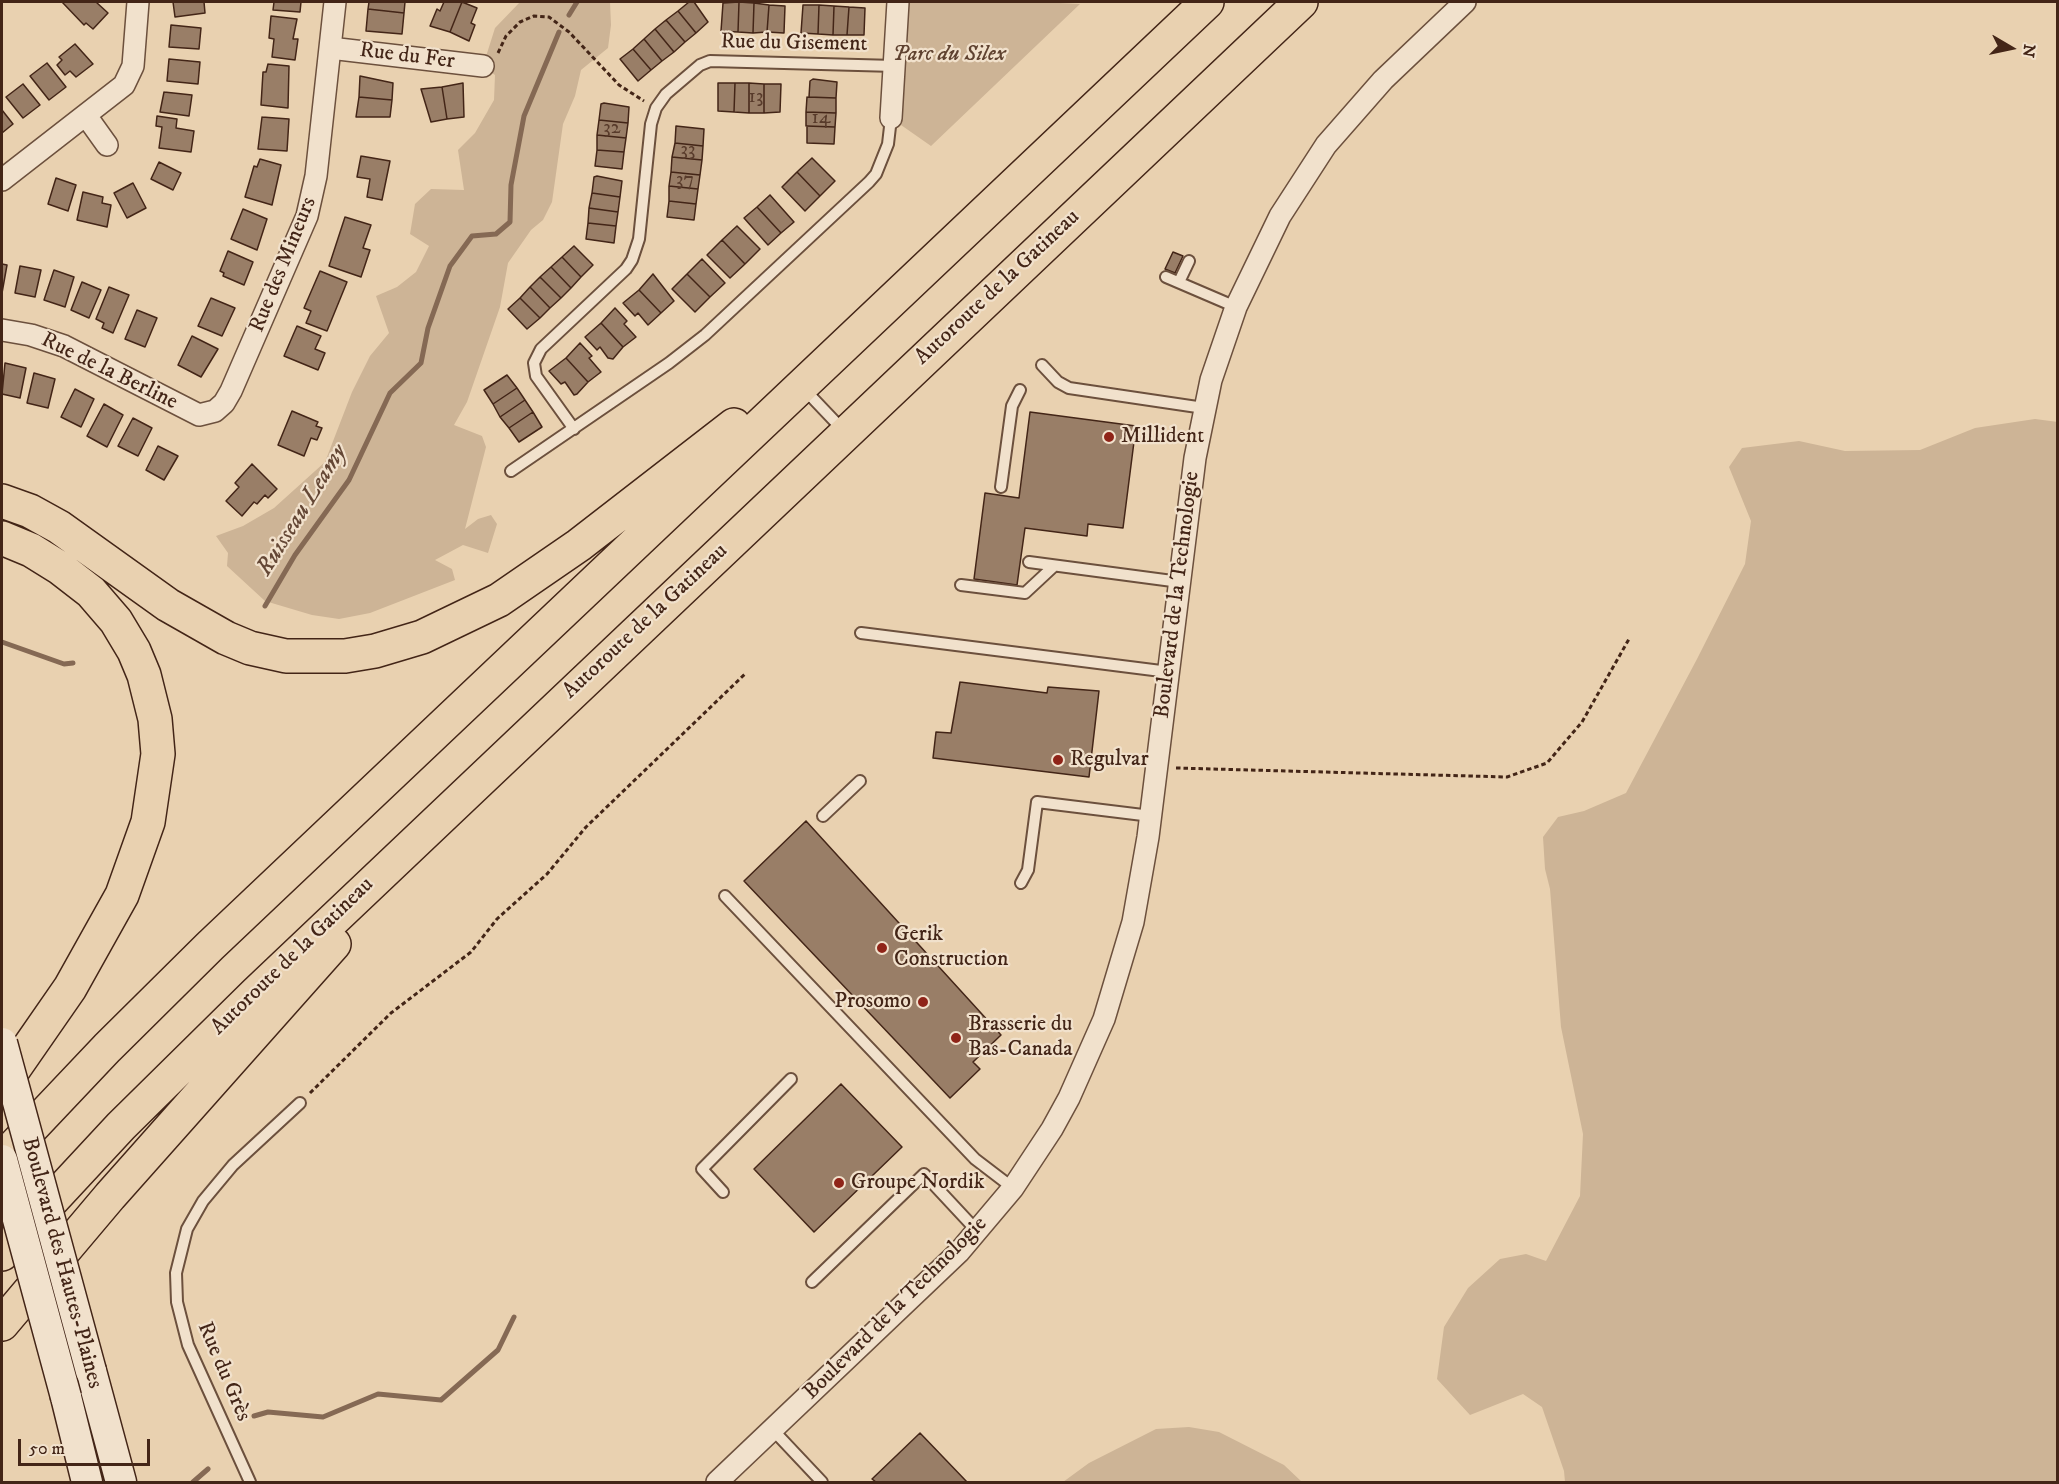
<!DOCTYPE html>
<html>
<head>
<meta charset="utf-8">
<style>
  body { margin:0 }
  #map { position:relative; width:2059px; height:1484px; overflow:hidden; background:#e9d1b0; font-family:"IM FELL DW Pica",serif }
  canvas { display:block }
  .frame { position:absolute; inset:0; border:3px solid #432517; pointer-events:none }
  .north { position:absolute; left:1981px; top:18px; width:60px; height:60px; -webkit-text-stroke:4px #f1e1cc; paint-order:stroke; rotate:99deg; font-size:16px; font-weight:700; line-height:24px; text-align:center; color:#432517 }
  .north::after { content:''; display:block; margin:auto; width:21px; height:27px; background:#432517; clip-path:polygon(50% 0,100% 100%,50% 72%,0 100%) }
  .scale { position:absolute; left:18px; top:1439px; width:132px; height:27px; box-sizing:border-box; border:3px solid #432517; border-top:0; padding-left:8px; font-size:18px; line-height:21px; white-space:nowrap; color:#432517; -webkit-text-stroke:4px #f1e1cc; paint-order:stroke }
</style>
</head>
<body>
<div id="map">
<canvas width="2059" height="1484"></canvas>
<div class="frame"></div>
<div class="north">N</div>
<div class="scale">50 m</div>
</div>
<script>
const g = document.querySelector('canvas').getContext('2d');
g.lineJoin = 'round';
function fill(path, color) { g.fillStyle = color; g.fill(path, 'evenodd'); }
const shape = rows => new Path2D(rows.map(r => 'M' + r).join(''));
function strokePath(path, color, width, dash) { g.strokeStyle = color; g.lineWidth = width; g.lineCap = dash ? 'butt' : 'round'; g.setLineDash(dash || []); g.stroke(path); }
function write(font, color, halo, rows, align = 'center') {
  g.font = font + ' "IM FELL DW Pica",serif'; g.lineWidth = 4.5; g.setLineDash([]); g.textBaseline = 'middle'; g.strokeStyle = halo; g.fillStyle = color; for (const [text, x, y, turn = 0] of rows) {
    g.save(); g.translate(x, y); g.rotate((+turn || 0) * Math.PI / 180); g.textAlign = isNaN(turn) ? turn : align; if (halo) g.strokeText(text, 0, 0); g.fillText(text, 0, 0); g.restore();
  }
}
fill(shape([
  [520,2,610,2,611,25,608,48,581,70,575,96,563,124,552,202,543,220,531,230,508,263,500,307,467,402,454,425,482,436,486,447,465,529,478,519,491,515,497,524,488,553,463,545,435,560,452,569,455,580,370,613,339,619,312,615,265,601,227,566,228,553,216,536,243,526,274,508,325,462,352,392,370,356,389,333,376,296,397,287,416,272,429,246,410,234,415,204,431,189,464,190,458,150,475,133,494,100,495,75,483,66,495,28],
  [898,2,1039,2,1080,4,931,146,891,118],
  [2035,419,2058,422,2057,1482,1565,1482,1564,1471,1542,1407,1523,1394,1470,1415,1437,1379,1444,1327,1468,1288,1500,1259,1526,1254,1546,1261,1580,1196,1583,1134,1561,1027,1550,889,1545,869,1543,837,1558,817,1584,811,1626,793,1697,659,1745,564,1751,521,1729,467,1742,448,1799,441,1845,451,1920,450,1975,428],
  [1189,1427,1219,1432,1284,1465,1302,1482,1063,1482,1089,1463,1156,1429]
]), '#cdb496');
strokePath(shape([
  [569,15,577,2],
  [265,606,295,555,349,480,390,393,421,363,428,328,450,266,472,236,496,234,510,222,511,185,524,116,559,32],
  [2,642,64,664,73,663],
  [254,1416,268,1412,323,1417,378,1394,441,1400,498,1350,514,1317],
  [193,1482,208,1469]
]), '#856954', 5);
const building = shape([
  [62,2,96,2,108,13,93,29,86,23,84,25,62,2],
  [173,2,204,2,205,13,175,17,173,2],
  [274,2,301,2,300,12,273,10,274,2],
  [369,2,405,2,404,13,368,9,369,2],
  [444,2,462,2,450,32,430,26,437,9,440,11,444,2],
  [462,2,477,8,471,23,475,25,469,41,450,32,462,2],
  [689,2,694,2,708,22,696,33,678,11,689,2],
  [739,2,754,3,753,33,738,32,739,2],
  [739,2,738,32,721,31,723,3,739,2],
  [754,3,769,5,767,32,753,33,754,3],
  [769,5,785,6,784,33,767,32,769,5],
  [803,5,819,5,818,34,801,33,803,5],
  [819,5,834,6,833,35,818,34,819,5],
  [834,6,849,7,847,35,833,35,834,6],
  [849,7,865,8,864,35,847,35,849,7],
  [368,9,404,13,402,34,366,31,368,9],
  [678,11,696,33,685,42,666,20,678,11],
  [271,16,297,19,293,39,298,39,295,60,272,57,274,39,269,38,271,16],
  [666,20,685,42,674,52,655,29,666,20],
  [171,25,201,28,199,49,169,47,171,25],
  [655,29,674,52,662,61,644,39,655,29],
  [644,39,662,61,651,70,633,49,644,39],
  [75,44,93,64,76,77,70,71,65,75,57,65,62,60,59,57,75,44],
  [633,49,651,70,638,81,620,59,633,49],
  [169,59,200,62,198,84,167,81,169,59],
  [47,63,66,87,49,100,30,76,47,63],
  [268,64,289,66,288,108,261,105,263,72,266,72,268,64],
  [360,76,393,83,392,100,359,97,360,76],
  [813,79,837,82,836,98,809,97,810,81,813,79],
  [463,83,464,117,447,119,442,87,463,83],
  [718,83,735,83,734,112,718,111,718,83],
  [735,83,749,83,749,113,734,112,735,83],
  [749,83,764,84,764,113,749,113,749,83],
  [23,84,40,105,23,118,6,97,23,84],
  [764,84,781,84,780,112,764,113,764,84],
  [442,87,447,119,431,122,421,89,442,87],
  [164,92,192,95,189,116,160,112,164,92],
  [359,97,392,100,390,117,356,117,359,97],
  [807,97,836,98,836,113,806,112,807,97],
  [604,103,629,107,628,123,599,120,601,104,604,103],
  [2,110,13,124,2,133,2,110],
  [806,112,836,113,835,127,806,126,806,112],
  [157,116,177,119,176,128,194,131,191,152,159,148,162,127,156,126,157,116],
  [262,117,289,119,287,151,258,149,262,117],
  [599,120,628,123,626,138,597,135,599,120],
  [676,126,704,129,703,146,675,143,676,126],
  [807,126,835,127,834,144,807,143,807,126],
  [597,135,626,138,624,152,597,150,597,135],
  [675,143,703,146,702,160,672,157,675,143],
  [597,150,624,152,622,169,595,166,597,150],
  [361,156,390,161,382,200,367,197,370,179,357,177,361,156],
  [672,157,702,160,700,175,671,172,672,157],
  [812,158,835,181,820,196,797,172,812,158],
  [260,159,281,165,272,205,245,197,254,166,257,167,260,159],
  [159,162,181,173,173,190,151,179,159,162],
  [671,172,700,175,698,189,669,186,671,172],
  [797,172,820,196,805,211,782,187,797,172],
  [597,176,622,181,620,197,592,193,594,177,597,176],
  [56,178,76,185,68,211,48,204,56,178],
  [133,183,146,208,127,218,114,193,133,183],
  [669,186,698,189,696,204,669,201,669,186],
  [83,192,103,197,102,203,111,205,107,227,77,220,83,192],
  [592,193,620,197,618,212,589,208,592,193],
  [770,195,794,222,781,233,757,207,770,195],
  [669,201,696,204,694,220,667,217,669,201],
  [757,207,781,233,768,245,744,218,757,207],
  [589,208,618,212,616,226,588,223,589,208],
  [243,209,267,219,257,250,231,239,243,209],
  [345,217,371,225,363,248,370,250,361,277,329,266,345,217],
  [588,223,616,226,614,243,586,239,588,223],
  [737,226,760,249,745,264,722,240,737,226],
  [722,240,745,264,730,278,707,255,722,240],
  [574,246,593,265,581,277,562,257,574,246],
  [228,251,253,262,244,285,223,276,224,273,220,271,228,251],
  [1173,252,1183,256,1175,273,1165,269,1173,252],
  [562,257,581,277,571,288,551,267,562,257],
  [702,259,725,283,710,297,687,274,702,259],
  [2,264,7,265,2,293,2,264],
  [20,266,41,270,35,297,15,293,20,266],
  [551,267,571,288,561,298,540,277,551,267],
  [54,270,74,277,65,307,44,300,54,270],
  [320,271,347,282,327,331,306,323,311,311,304,308,320,271],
  [653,274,674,301,661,313,639,290,653,274],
  [687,274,710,297,695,312,672,289,687,274],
  [540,277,561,298,550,308,530,287,540,277],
  [82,282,101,290,89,318,71,310,82,282],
  [109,287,129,295,113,333,102,328,104,323,96,319,109,287],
  [530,287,550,308,540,318,520,298,530,287],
  [639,290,661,313,648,325,638,313,635,316,623,303,639,290],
  [211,298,235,308,222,336,198,326,211,298],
  [520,298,540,318,527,329,508,309,520,298],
  [615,308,627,321,624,324,636,337,623,347,601,323,615,308],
  [137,310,157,318,145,347,125,339,137,310],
  [601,323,623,347,613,359,608,358,600,347,597,350,585,337,601,323],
  [297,326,321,336,315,349,325,353,318,370,284,356,297,326],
  [192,336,218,349,201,377,178,365,192,336],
  [580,343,592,356,589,358,601,372,588,382,566,358,580,343],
  [566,358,588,382,577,394,574,395,565,382,561,384,549,371,566,358],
  [5,363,26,368,20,398,2,394,5,363],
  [34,373,55,379,48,408,27,403,34,373],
  [507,375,517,388,493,404,484,390,507,375],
  [517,388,525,400,500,417,493,404,517,388],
  [75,389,94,399,81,427,61,417,75,389],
  [525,400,533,412,509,428,500,417,525,400],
  [104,404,123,415,107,447,87,436,104,404],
  [292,411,318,422,316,426,322,428,317,440,311,438,304,456,278,445,292,411],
  [533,412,542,427,519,442,509,428,533,412],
  [1030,412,1136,426,1123,528,1088,524,1087,536,1025,528,1017,585,974,579,985,493,1019,498,1030,412],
  [133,418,152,428,138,456,118,446,133,418],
  [158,446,178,456,164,480,146,470,158,446],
  [252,464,277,489,268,498,265,495,257,504,254,502,242,516,226,501,239,487,235,483,252,464],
  [960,682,1047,693,1048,687,1099,691,1089,777,933,758,936,732,951,733,960,682],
  [806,821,1001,1035,973,1062,980,1069,950,1098,744,881,806,821],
  [841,1084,902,1147,814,1232,754,1169,841,1084],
  [920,1433,967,1482,876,1482,872,1479,920,1433]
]);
fill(building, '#997e67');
strokePath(building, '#432517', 1.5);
const lane = shape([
  [1166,277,1236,307],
  [1179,282,1189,261],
  [1042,365,1058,382,1069,388,1204,408],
  [804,389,843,430],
  [574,429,536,376,534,363,541,349,626,269,632,260,639,239,651,124,656,108,666,94,700,65,710,61,895,66],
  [511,471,669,363,705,335,869,182,876,174,888,144,891,118],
  [1001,487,1012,406,1020,390],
  [1029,562,1180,582],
  [961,585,1025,593,1054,566],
  [861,633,1169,672],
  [823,816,860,781],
  [1021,883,1028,870,1037,802,1151,816],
  [725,896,975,1159,1013,1188],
  [723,1192,702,1169,791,1079],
  [812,1282,924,1174,978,1232],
  [773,1430,822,1482],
  [250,1482,188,1345,177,1302,176,1273,187,1229,203,1201,233,1165,300,1103]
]);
const street = shape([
  [330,48,483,66],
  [87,117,107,145],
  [891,118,898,2],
  [2,180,124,85,133,66,138,2],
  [2,330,31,335,64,346,199,415,215,411,224,403,231,391,307,216,316,176,335,2],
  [717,1482,959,1252,1013,1188,1052,1129,1069,1098,1104,1019,1133,922,1148,837,1195,458,1211,380,1236,307,1280,216,1326,145,1383,80,1465,2]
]);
const secondary = shape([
  [91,1371,121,1482],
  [66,1397,87,1482]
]);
const highway = shape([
  [2,501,30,511,59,527,168,605,226,638,250,648,286,656,345,656,375,651,422,637,499,600,579,545,734,425],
  [2,538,31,550,60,568,91,592,116,621,134,651,144,675,155,719,158,754,148,822,122,895,70,988,2,1086],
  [2,1159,107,1048,210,946,1207,2],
  [2,1254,121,1126,256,993,1301,2],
  [2,1324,110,1196,334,944]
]);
strokePath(lane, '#6c503d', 14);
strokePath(street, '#6c503d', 24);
strokePath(secondary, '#432517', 33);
strokePath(highway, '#432517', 36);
strokePath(shape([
  [498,53,506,36,520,22,534,16,549,17,569,32,619,85,644,101],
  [1176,768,1507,777,1547,763,1582,722,1629,639],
  [310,1093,391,1013,471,952,497,919,547,874,586,827,746,673]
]), '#432517', 3, [4.5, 3]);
strokePath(lane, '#f1e1cc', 10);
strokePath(street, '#f1e1cc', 21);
strokePath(secondary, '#f1e1cc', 30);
strokePath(highway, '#e9d1b0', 33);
const secondaryBridge = shape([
  [2,1043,91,1371],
  [2,1160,66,1397]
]);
strokePath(secondaryBridge, '#432517', 33, []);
strokePath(secondaryBridge, '#f1e1cc', 30);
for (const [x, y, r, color] of [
  [1109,437,6,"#8f2418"],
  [1058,760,6,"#8f2418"],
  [882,948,6,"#8f2418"],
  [923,1002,6,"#8f2418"],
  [956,1038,6,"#8f2418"],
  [839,1183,6,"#8f2418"]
]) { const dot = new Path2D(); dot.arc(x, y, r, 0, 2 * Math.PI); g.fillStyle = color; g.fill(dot); strokePath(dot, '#f1e1cc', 2); }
write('20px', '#583b2b', null, [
  ["13",756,98],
  ["14",821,119],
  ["32",612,129],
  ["33",688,151],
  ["37",685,181]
]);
write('22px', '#432517', '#f1e1cc', [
  ["Rue du Gisement",794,44,1],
  ["Rue du Fer",407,57,7],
  ["Rue des Mineurs",284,265,-68],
  ["Autoroute de la Gatineau",998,288,-43],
  ["Rue de la Berline",109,372,26],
  ["Boulevard de la Technologie",1178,595,-83],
  ["Autoroute de la Gatineau",646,622,-43],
  ["Autoroute de la Gatineau",293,957,-44],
  ["Boulevard des Hautes-Plaines",61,1263,75],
  ["Boulevard de la Technologie",896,1309,-45],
  ["Rue du Grès",223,1372,67]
]);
write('italic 22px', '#5f4230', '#f1e1cc', [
  ["Parc du Silex",949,55]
]);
write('22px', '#432517', '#f1e1cc', [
  ["Millident",1121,437],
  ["Regulvar",1070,760],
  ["Gerik",894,935],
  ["Construction",894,960],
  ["Prosomo",911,1002,"right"],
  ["Brasserie du",968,1025],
  ["Bas-Canada",968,1050],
  ["Groupe Nordik",851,1183]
], 'left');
write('italic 24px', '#644735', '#f1e1cc', [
  ["Ruisseau Leamy",303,511,-58]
]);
</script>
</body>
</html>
